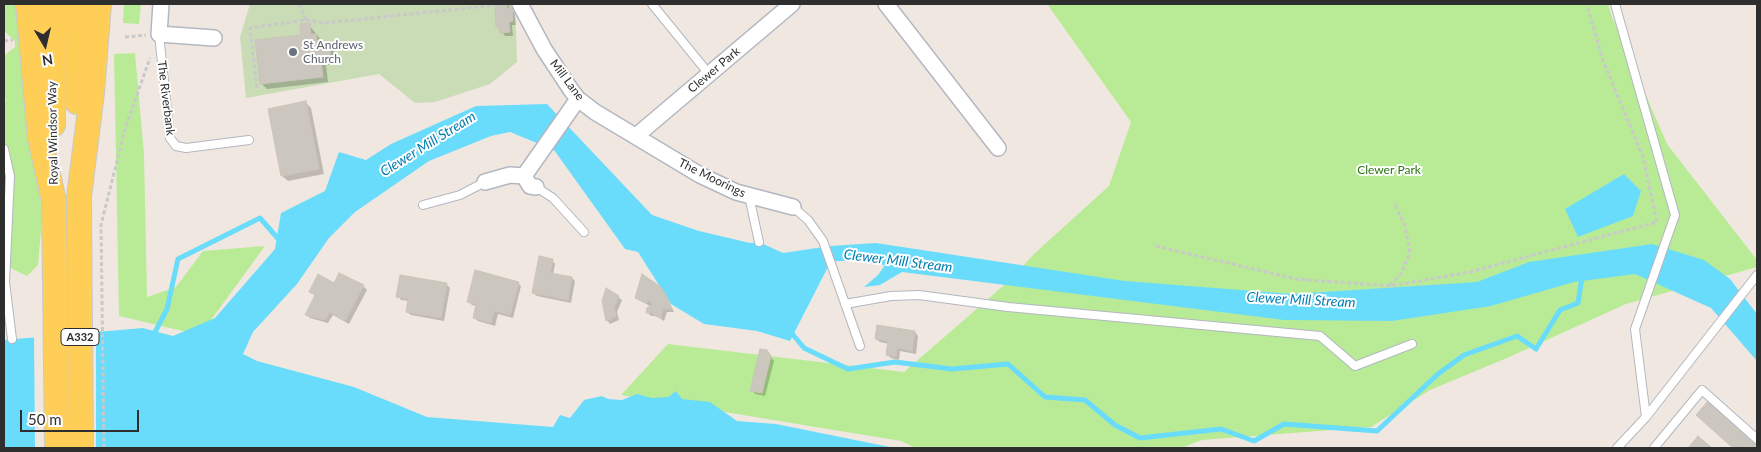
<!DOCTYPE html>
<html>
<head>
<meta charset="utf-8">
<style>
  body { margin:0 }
  #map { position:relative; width:1761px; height:452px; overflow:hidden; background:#f0e8e0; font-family:Lato,sans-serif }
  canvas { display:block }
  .frame { position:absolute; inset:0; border:5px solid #2e2e2e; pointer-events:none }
  .north { position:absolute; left:20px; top:20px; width:50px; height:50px; -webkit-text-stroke:4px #fff; paint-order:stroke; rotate:171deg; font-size:14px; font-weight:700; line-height:20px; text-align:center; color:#2e2e2e }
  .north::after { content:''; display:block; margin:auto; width:18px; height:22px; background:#2e2e2e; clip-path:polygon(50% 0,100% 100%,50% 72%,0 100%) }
  .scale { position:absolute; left:20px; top:410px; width:119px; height:22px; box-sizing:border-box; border:2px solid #2e2e2e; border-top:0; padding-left:6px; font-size:15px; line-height:18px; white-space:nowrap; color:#2e2e2e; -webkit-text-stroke:4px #fff; paint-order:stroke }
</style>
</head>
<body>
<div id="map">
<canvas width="1761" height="452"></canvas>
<div class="frame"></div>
<div class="north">N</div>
<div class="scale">50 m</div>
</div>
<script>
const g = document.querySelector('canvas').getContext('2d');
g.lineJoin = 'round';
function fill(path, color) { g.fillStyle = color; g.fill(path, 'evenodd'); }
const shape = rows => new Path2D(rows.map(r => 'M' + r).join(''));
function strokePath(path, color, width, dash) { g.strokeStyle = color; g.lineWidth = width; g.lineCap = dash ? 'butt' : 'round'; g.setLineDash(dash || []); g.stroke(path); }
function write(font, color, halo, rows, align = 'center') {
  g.font = font + ' Lato,sans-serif'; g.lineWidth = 4; g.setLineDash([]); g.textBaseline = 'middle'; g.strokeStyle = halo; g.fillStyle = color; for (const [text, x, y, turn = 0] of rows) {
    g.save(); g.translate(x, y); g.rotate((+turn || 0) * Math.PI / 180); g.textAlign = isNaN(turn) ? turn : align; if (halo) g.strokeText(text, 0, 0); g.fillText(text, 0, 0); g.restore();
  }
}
fill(shape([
  [4,4,19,4,37,153,42,219,38,265,27,276,8,267,4,233,5,187,4,103,6,102,4,92,4,63,5,55,15,47,15,41,4,31],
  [124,4,141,4,139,24,123,23],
  [1047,4,1608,4,1612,17,1667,144,1757,260,1757,267,1626,304,1507,358,1430,390,1371,427,1202,440,1181,448,915,448,901,441,621,395,668,344,904,372,1010,280,1035,253,1109,186,1131,122],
  [135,53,144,154,147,297,176,287,203,251,265,246,200,335,119,316,114,54]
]), '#b9eb97');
fill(shape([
  [250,4,512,4,516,29,517,62,490,84,435,102,415,103,379,74,246,98,240,37]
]), '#cadcb5');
fill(shape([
  [547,104,652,215,699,231,750,243,759,242,783,253,830,246,876,243,1125,281,1292,294,1477,282,1529,262,1652,244,1704,260,1730,279,1757,314,1757,361,1711,308,1635,274,1574,282,1491,306,1392,321,1284,320,902,272,880,285,864,287,878,275,885,265,856,261,831,261,790,341,757,331,704,324,671,304,638,252,625,249,554,150,510,132,491,136,429,161,355,212,329,238,297,284,253,332,243,354,257,361,354,387,427,417,553,427,560,415,570,418,584,400,602,396,608,399,622,400,637,394,652,398,668,397,676,391,682,399,710,402,737,421,776,424,895,448,4,448,4,340,143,328,173,336,215,318,275,249,281,213,325,191,339,152,366,160,391,144,476,106],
  [1624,174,1641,191,1633,216,1578,237,1565,209]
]), '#6adcfb');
fill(shape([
  [96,329,96,448,35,448,34,335]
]), '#f0e8e0');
fill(shape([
  [498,4,509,4,510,9,515,13,516,25,512,25,513,36,505,36,498,26],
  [309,25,321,40,322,46,328,45,334,51,335,64,326,65,328,82,267,89,262,84,303,36],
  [306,103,311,108,324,174,288,181,282,176],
  [552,260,555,264,553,274,572,278,575,281,571,303,537,296,533,293],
  [340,275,363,286,367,290,349,324,333,315,328,323,310,318,307,315,316,296,310,291,335,284],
  [518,283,521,286,513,318,498,314,495,326,478,321,474,318,477,306,472,305,468,301],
  [446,284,450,288,444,321,411,315,407,312,409,301,401,300,398,296],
  [664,293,674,312,667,312,664,321,656,316,651,316,648,313,651,307,636,297],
  [618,297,622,300,617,312,619,320,610,324,607,320],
  [878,326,915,332,918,336,916,354,900,351,899,360,891,358,887,355,889,344,880,342,876,339],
  [770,356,774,361,765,396,755,394,752,390]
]), '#0003');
strokePath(shape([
  [790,331,804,348,848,369,895,362,952,369,1008,364,1045,397,1085,400,1115,425,1140,438,1221,429,1254,441,1284,424,1377,431,1438,374,1464,355,1517,336,1536,349,1560,310,1578,303,1582,277],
  [153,336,167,309,178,259,260,218,281,242]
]), '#6adcfb', 5);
const building = shape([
  [497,4,507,4,507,8,512,8,513,21,509,22,510,32,500,33,499,26,496,27,495,9,498,8,497,4],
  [310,23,311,34,316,34,318,45,329,44,331,59,321,60,323,77,260,84,255,40,301,35,300,24,310,23],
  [306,101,319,169,281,176,268,109,306,101],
  [539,256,553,259,550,273,572,277,568,300,532,293,539,256],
  [475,270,519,282,510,315,494,311,491,323,473,318,476,304,467,302,475,270],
  [339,273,364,285,345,321,330,312,325,320,305,315,315,295,309,292,318,274,334,283,339,273],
  [642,274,661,287,667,297,672,309,663,309,661,318,653,315,654,313,646,313,647,308,652,305,650,300,645,303,635,298,642,274],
  [400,275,447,283,441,318,406,312,408,299,396,297,400,275],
  [606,288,619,296,614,308,616,316,606,321,602,301,606,288],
  [877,325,915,331,912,351,897,348,896,357,886,355,888,341,875,339,877,325],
  [760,349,767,350,771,356,762,393,750,391,760,349],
  [1708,401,1757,446,1757,448,1733,448,1696,415,1708,401],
  [1698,436,1712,448,1688,448,1698,436]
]);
fill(building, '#cbc6be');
strokePath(building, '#ccc4b8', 1);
const lane = shape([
  [652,4,709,74],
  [1615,4,1675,215,1635,329,1646,417],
  [159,34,170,138,176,146,186,148,249,140],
  [4,149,10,176,5,282,12,339],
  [536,187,553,198,584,232],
  [749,196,759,242],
  [423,205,460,195,485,182],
  [793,207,808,220,823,241,860,346],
  [845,304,891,296,919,295,1008,307,1320,336,1355,366,1412,344],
  [1617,448,1646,417,1757,275],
  [1654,448,1702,390,1757,439]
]);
const street = shape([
  [161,4,159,34,214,38],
  [520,4,544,49,571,90,578,99,595,112,700,175,736,192,793,207],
  [886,4,998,148],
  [636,136,792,4],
  [524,176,530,186,536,187],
  [485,182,510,175,524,176,578,99]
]);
const primary = shape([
  [28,4,40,138,54,201,57,448],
  [52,4,53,125],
  [76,4,77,102],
  [81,448,79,197,92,93,99,4]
]);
strokePath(lane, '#b3b7c2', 10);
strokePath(street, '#b3b7c2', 18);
strokePath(primary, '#c9c9c9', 26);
strokePath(shape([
  [299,4,306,20],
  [125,37,146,35],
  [4,41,13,40],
  [257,88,250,28,306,20,325,23,497,5],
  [1156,246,1296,279,1390,286,1470,272,1657,222,1643,157,1602,58,1587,4],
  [1390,285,1401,274,1410,252,1405,226,1394,202],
  [104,448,101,225,125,129,150,58]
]), '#c9c9c9', 3, [4, 2.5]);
strokePath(lane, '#fff', 8);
strokePath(street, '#fff', 15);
strokePath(primary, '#ffce56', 24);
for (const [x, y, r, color] of [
  [293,52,5,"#6b7280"]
]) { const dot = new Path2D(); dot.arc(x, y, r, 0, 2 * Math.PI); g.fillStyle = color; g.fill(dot); strokePath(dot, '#fff', 2); }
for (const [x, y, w] of [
  [80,337,38]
]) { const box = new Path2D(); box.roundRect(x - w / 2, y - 8.5, w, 17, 4); g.fillStyle = '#fff'; g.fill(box); strokePath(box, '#2e2e2e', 1); }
write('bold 11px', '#2e2e2e', null, [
  ["A332",80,337]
]);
write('12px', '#5b616d', '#fff', [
  ["St Andrews",303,45],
  ["Church",303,59]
], 'left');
write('12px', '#2e2e2e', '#fff', [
  ["Clewer Park",714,70,-40],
  ["Mill Lane",567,80,53],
  ["The Riverbank",166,98,83],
  ["Royal Windsor Way",53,133,-91],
  ["The Moorings",712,178,26]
]);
write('12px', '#2d7514', '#fff', [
  ["Clewer Park",1389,170]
]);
write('italic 14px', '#007db0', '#fff', [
  ["Clewer Mill Stream",428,144,-32],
  ["Clewer Mill Stream",898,261,7],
  ["Clewer Mill Stream",1301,300,3]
]);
</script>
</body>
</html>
